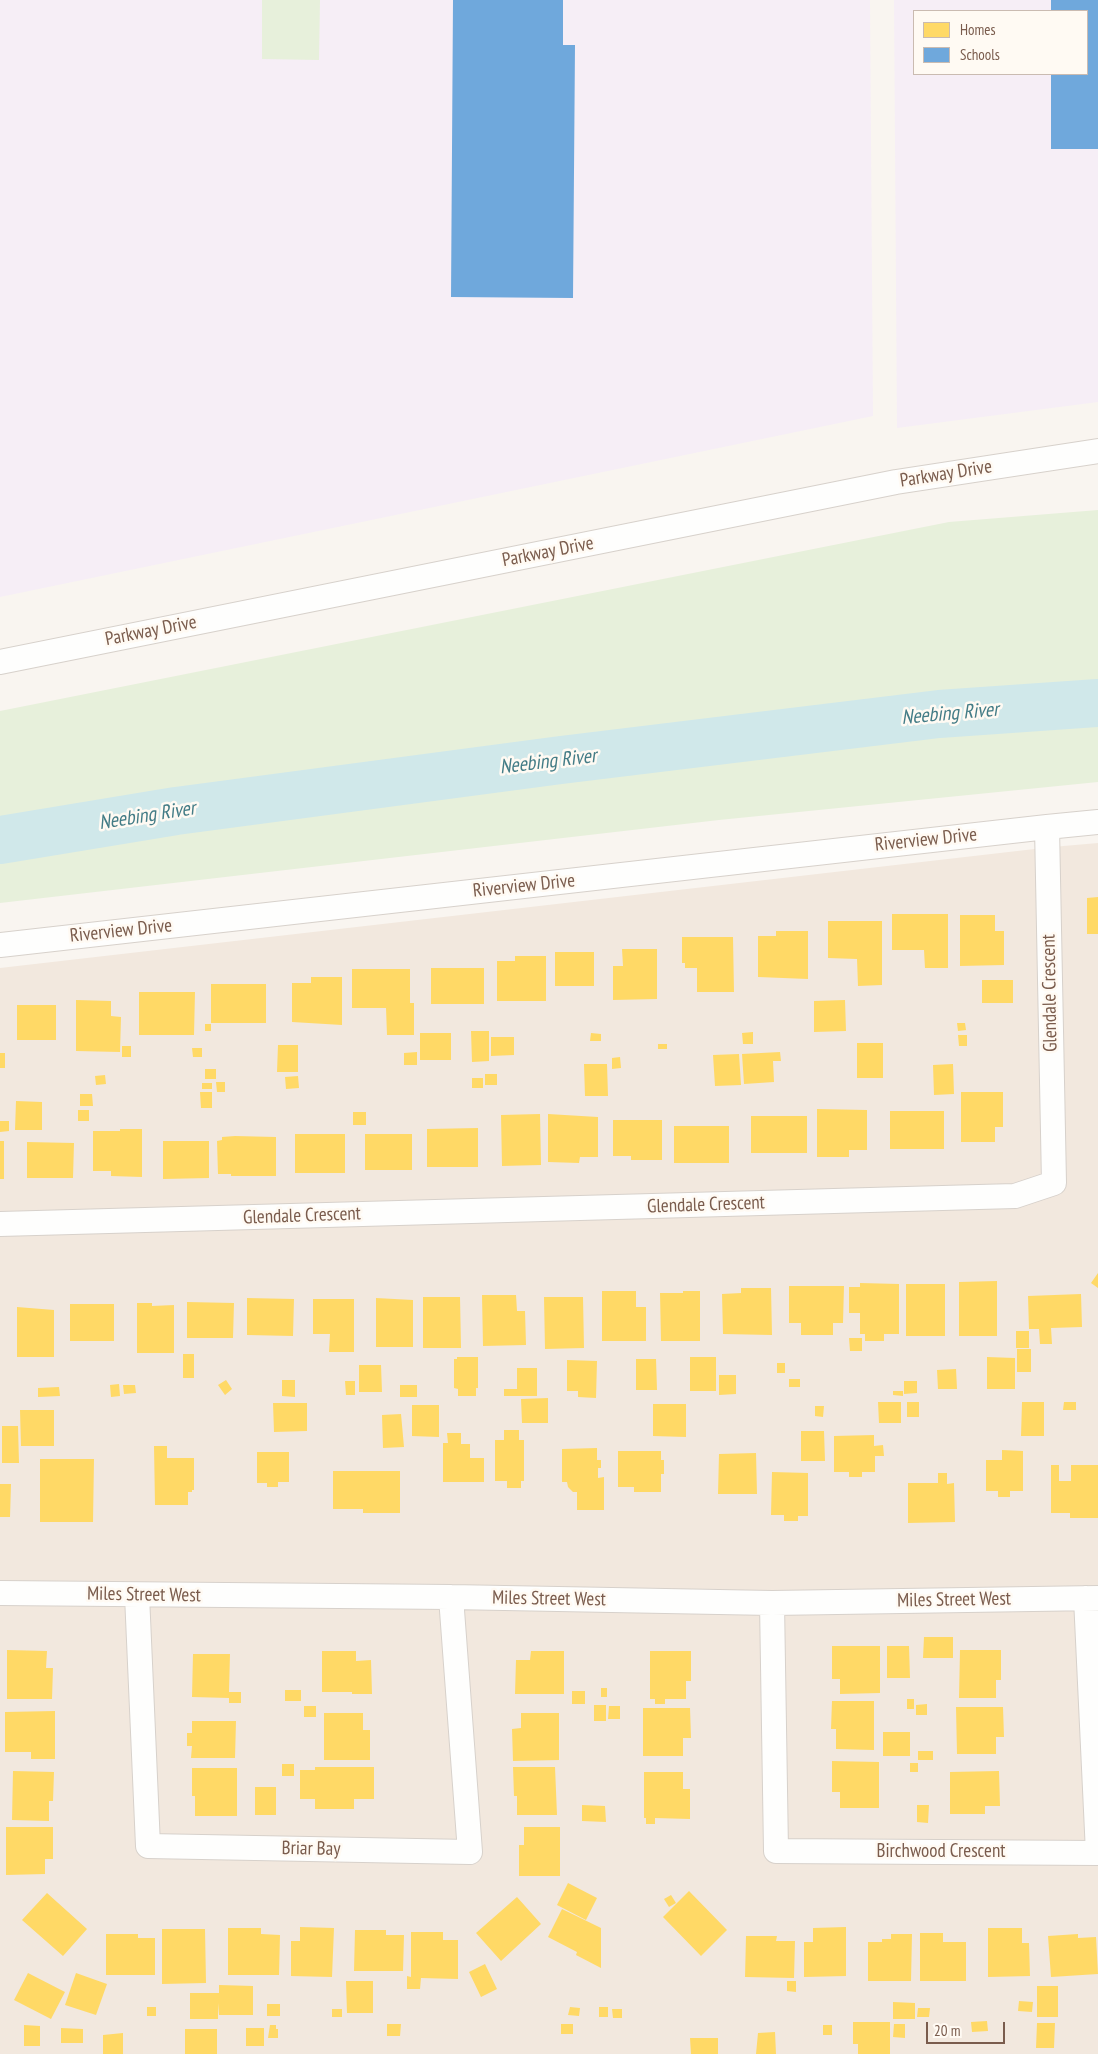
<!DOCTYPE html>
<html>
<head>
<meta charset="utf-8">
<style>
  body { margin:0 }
  #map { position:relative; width:1098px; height:2054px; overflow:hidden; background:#f9f5f0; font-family:"PT Sans Narrow",sans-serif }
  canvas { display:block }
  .legend { position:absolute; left:913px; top:10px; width:175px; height:65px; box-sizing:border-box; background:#fffaf3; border:1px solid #cabbb1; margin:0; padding:6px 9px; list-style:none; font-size:15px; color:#7a5c4d }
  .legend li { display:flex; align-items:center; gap:10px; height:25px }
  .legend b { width:25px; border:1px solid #cabbb1 }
  .scale { position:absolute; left:926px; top:2022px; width:79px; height:22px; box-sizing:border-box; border:2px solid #7a5c4d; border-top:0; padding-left:6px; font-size:15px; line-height:18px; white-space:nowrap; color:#7a5c4d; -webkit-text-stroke:4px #fffaf3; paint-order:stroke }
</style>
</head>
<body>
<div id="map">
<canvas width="1098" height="2054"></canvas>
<ul class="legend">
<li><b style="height:14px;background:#ffd966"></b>Homes</li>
<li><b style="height:14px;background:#6fa8dc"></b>Schools</li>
</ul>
<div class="scale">20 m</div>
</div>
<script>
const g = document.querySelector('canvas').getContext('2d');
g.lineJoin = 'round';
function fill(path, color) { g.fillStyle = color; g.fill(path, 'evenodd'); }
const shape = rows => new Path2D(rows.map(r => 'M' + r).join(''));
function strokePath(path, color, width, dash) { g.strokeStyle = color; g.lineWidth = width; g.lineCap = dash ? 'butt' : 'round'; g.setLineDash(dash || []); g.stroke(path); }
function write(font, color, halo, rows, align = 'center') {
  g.font = font + ' "PT Sans Narrow",sans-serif'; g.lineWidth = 5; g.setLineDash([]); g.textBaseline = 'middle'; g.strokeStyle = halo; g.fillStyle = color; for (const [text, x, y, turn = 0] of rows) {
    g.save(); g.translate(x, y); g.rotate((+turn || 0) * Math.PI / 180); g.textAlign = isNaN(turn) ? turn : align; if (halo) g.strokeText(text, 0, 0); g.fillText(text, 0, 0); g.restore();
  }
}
fill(shape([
  [1098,843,1098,2054,0,2054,0,968,1052,847]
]), '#f2e8de');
fill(shape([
  [0,0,870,0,873,416,0,597],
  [894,0,1098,0,1098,402,897,428],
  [914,11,1087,11,1087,74,914,74]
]), '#f6eef6');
fill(shape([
  [262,0,320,0,319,60,262,59],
  [1098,510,1098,782,719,820,0,903,0,711,949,522]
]), '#e7f0db');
fill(shape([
  [1098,897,1098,934,1087,934,1087,898],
  [892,914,948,914,948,968,925,968,924,950,892,950],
  [960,915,995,915,995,931,1004,931,1004,965,960,966],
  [828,921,882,921,882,985,858,986,857,959,828,958],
  [776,931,808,931,808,979,758,977,758,936,776,936],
  [682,937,733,937,734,992,697,992,697,968,685,968,685,963,682,963],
  [622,949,657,949,657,999,613,1000,613,966,623,966],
  [555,952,594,952,594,986,555,986],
  [515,956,546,956,546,1001,497,1001,497,961,515,961],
  [431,968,484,968,484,1004,431,1004],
  [352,969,410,969,410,1003,414,1003,414,1035,387,1035,386,1008,352,1008],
  [311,977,342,977,342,1025,292,1022,292,983,311,983],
  [982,980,1013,980,1013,1003,982,1003],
  [211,984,266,984,266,1023,211,1023],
  [139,992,195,992,194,1035,139,1035],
  [76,1000,111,1001,111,1016,121,1017,120,1052,76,1051],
  [845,1000,846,1031,814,1032,814,1001],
  [17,1005,56,1005,56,1040,17,1040],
  [957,1023,965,1023,966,1030,958,1031],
  [205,1024,211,1024,211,1031,205,1031],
  [471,1031,489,1031,489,1061,472,1062],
  [753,1032,753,1044,743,1044,742,1033],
  [420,1033,451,1033,451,1060,420,1060],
  [591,1033,601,1034,601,1041,590,1041],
  [958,1035,967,1035,967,1046,959,1046],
  [491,1037,514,1037,514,1055,491,1056],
  [857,1043,883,1043,883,1078,857,1078],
  [658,1044,667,1044,667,1049,658,1049],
  [278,1045,298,1045,298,1072,277,1072],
  [122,1046,131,1046,131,1057,122,1057],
  [192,1048,202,1048,202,1057,193,1057],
  [417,1052,417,1065,404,1065,404,1053],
  [780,1052,781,1061,773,1061,774,1082,744,1084,742,1054],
  [0,1053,5,1053,5,1068,0,1068],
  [739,1054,741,1085,715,1086,713,1055],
  [620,1057,621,1068,612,1069,612,1058],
  [584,1064,607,1064,608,1096,585,1096],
  [953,1064,954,1094,934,1095,933,1065],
  [205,1069,216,1069,216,1079,205,1079],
  [485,1074,497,1074,497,1085,485,1085],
  [105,1075,106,1084,96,1085,95,1076],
  [298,1076,299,1088,286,1089,285,1077],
  [472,1078,483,1078,483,1088,472,1088],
  [216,1082,225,1082,225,1092,217,1092],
  [202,1083,212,1083,212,1089,202,1089],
  [200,1092,212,1092,212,1108,201,1108],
  [961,1092,1003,1092,1003,1127,995,1127,995,1142,961,1142],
  [80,1094,92,1094,93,1106,80,1106],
  [16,1101,42,1102,42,1130,15,1130],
  [817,1109,867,1110,867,1150,849,1150,849,1157,817,1157],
  [78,1110,89,1110,89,1121,78,1121],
  [890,1111,944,1111,944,1149,890,1149],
  [353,1112,366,1112,366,1125,353,1125],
  [540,1114,541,1165,502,1166,501,1115],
  [548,1114,598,1117,598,1157,580,1157,579,1163,548,1162],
  [751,1116,807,1116,807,1153,751,1153],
  [613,1120,662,1120,662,1160,631,1160,631,1156,613,1156],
  [0,1121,9,1121,9,1131,0,1132],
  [674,1126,729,1126,729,1163,674,1163],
  [478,1128,478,1167,427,1167,427,1129],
  [120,1129,142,1129,142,1177,111,1176,111,1171,93,1171,93,1131,120,1131],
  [295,1134,345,1134,345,1173,295,1173],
  [365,1134,412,1134,412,1170,365,1170],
  [235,1136,276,1137,276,1176,231,1176,231,1174,218,1174,217,1141,222,1140,222,1137],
  [0,1141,4,1141,4,1179,0,1179],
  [163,1141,209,1141,209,1178,163,1179],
  [27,1142,74,1143,73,1178,27,1178],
  [1098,1273,1098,1288,1091,1283],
  [997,1281,997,1336,959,1336,959,1282],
  [860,1283,899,1284,899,1334,884,1334,884,1341,865,1341,865,1334,860,1334,860,1313,849,1313,849,1287,860,1287],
  [906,1284,945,1284,945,1336,906,1336],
  [789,1286,844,1286,843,1323,833,1323,833,1335,801,1335,801,1323,789,1323],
  [741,1288,771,1288,772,1335,723,1334,722,1294,741,1293],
  [602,1291,636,1291,636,1307,646,1307,646,1341,602,1341],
  [683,1291,700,1291,700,1341,661,1341,660,1293,683,1293],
  [1081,1294,1082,1327,1051,1328,1052,1344,1040,1344,1039,1329,1029,1329,1028,1296],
  [482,1295,516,1295,517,1311,525,1311,526,1345,483,1346],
  [423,1297,460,1297,461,1348,423,1348],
  [544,1297,583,1297,584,1348,545,1349],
  [247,1298,294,1299,293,1336,247,1335],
  [376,1298,413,1300,413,1347,376,1347],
  [313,1299,354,1299,354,1352,329,1352,330,1334,313,1334],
  [187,1302,234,1303,233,1338,187,1338],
  [137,1303,152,1303,152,1306,174,1305,174,1353,137,1353],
  [70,1304,114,1304,114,1341,70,1341],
  [17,1307,54,1310,54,1357,17,1357],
  [1016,1331,1029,1331,1029,1348,1016,1348],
  [849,1338,862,1338,862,1351,850,1351],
  [1017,1349,1031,1349,1031,1372,1017,1372],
  [183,1354,194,1354,194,1378,183,1378],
  [457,1357,478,1357,478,1388,476,1388,476,1396,458,1396,458,1389,454,1388,454,1359,457,1359],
  [690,1357,716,1357,716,1391,690,1391],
  [987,1357,1015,1358,1015,1389,987,1389],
  [636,1359,656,1359,657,1390,636,1390],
  [567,1360,597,1361,596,1398,578,1397,578,1391,567,1391],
  [777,1363,785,1363,785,1373,777,1373],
  [359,1365,381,1365,382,1392,359,1392],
  [517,1368,537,1368,537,1396,504,1396,504,1389,517,1389],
  [956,1369,957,1389,938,1389,937,1370],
  [719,1375,736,1375,736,1394,719,1395],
  [789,1379,800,1379,800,1387,789,1387],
  [226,1380,232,1389,225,1395,218,1385],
  [282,1380,295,1380,295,1397,282,1396],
  [345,1381,355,1381,355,1395,346,1395],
  [904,1381,917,1381,917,1393,904,1394],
  [119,1384,120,1396,111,1397,110,1385],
  [123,1385,135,1385,136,1393,124,1394],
  [400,1385,417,1385,417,1397,400,1397],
  [59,1387,60,1396,38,1397,38,1388],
  [893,1391,903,1391,903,1396,893,1395],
  [548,1398,548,1423,522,1423,521,1399],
  [878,1402,901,1402,901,1423,879,1423],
  [907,1402,919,1402,919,1417,907,1417],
  [1022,1402,1044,1402,1044,1436,1021,1436],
  [1064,1402,1076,1402,1076,1410,1063,1410],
  [273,1403,307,1403,307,1431,274,1432],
  [653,1404,686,1404,686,1437,653,1436],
  [412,1405,439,1405,439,1437,412,1436],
  [815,1406,824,1406,823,1417,815,1416],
  [20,1410,54,1410,54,1446,21,1446],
  [401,1414,404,1447,383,1448,382,1415],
  [2,1426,18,1426,19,1463,2,1463],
  [504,1430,519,1430,519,1440,524,1440,524,1481,521,1481,521,1488,507,1488,507,1481,495,1481,495,1440,504,1440],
  [801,1431,824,1431,825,1461,801,1461],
  [447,1433,461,1433,461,1444,470,1444,470,1458,484,1458,484,1482,443,1482,443,1443,448,1443],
  [874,1435,874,1446,883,1445,884,1456,875,1456,875,1472,862,1472,862,1477,849,1477,849,1472,834,1472,834,1436],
  [154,1446,167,1446,167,1458,194,1458,194,1490,192,1490,192,1492,188,1492,188,1505,155,1505],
  [597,1448,597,1460,601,1460,601,1468,598,1468,598,1478,604,1477,604,1510,577,1510,577,1492,573,1492,568,1487,567,1482,562,1482,562,1449],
  [1002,1450,1023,1451,1023,1491,1010,1491,1010,1497,998,1497,998,1491,986,1491,986,1460,1002,1460],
  [618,1451,661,1451,661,1460,664,1460,664,1474,661,1474,661,1492,634,1492,634,1487,618,1487],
  [257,1452,289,1452,289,1482,278,1482,278,1487,267,1487,267,1483,257,1483],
  [756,1453,757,1494,718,1494,719,1454],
  [40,1459,94,1459,93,1522,40,1522],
  [1051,1465,1059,1465,1059,1481,1071,1481,1071,1465,1098,1465,1098,1518,1070,1518,1070,1513,1051,1513],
  [333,1471,400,1471,400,1513,363,1513,363,1509,333,1509],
  [772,1472,808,1473,808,1516,798,1516,798,1521,784,1521,784,1515,771,1515],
  [938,1473,947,1473,947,1484,954,1483,955,1522,908,1523,908,1483,938,1483],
  [0,1484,11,1484,10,1517,0,1517],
  [924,1637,953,1637,953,1658,923,1658],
  [832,1646,880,1646,880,1693,840,1694,840,1679,832,1679],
  [887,1646,909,1646,910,1678,887,1678],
  [7,1650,47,1651,46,1668,53,1668,52,1699,7,1699],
  [960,1650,1001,1650,1001,1680,996,1680,996,1698,959,1698],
  [322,1651,356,1651,356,1661,371,1660,372,1694,352,1694,352,1692,322,1692],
  [531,1651,564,1651,564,1694,515,1694,516,1660,530,1660],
  [650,1651,691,1651,691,1681,686,1681,686,1699,665,1699,665,1704,655,1704,655,1699,650,1699],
  [193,1654,230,1654,229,1692,241,1692,241,1703,229,1703,229,1698,192,1697],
  [601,1688,607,1688,607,1697,601,1697],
  [285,1690,301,1690,301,1701,285,1701],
  [572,1691,585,1691,585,1704,572,1704],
  [907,1699,914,1699,914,1709,907,1709],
  [832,1701,874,1701,874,1750,836,1749,836,1729,831,1729],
  [927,1704,927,1715,916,1715,916,1705],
  [594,1705,606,1705,606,1721,594,1721],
  [304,1706,316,1706,316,1717,304,1717],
  [609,1706,620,1706,620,1719,608,1719],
  [956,1707,1003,1707,1004,1737,996,1737,996,1754,957,1754],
  [643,1708,690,1708,691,1738,683,1738,683,1756,643,1756],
  [55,1711,55,1759,31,1759,31,1752,5,1752,5,1712],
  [324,1713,363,1713,363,1730,370,1730,370,1760,324,1760],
  [521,1713,559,1713,559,1760,513,1761,512,1729,521,1728],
  [192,1721,236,1721,235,1758,191,1758,192,1746,187,1746,187,1733,192,1733],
  [883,1732,910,1732,910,1756,883,1756],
  [918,1751,933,1751,933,1760,918,1760],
  [832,1761,879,1762,879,1808,840,1808,840,1792,832,1792],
  [910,1763,918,1763,918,1772,910,1772],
  [282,1764,294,1764,294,1776,282,1776],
  [315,1767,374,1767,374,1799,354,1799,354,1809,315,1809,315,1799,300,1799,300,1770,315,1770],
  [513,1767,555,1767,557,1815,517,1815,517,1796,514,1796],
  [192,1768,237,1768,237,1816,195,1816,195,1796,192,1796],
  [13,1771,54,1772,53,1801,49,1801,49,1821,12,1820],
  [999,1771,1000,1806,985,1806,985,1814,950,1814,950,1772],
  [644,1772,683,1772,683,1789,690,1789,690,1819,655,1818,655,1824,646,1824,646,1818,644,1818],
  [255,1787,276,1787,276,1815,255,1815],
  [582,1805,605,1806,606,1822,582,1821],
  [917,1805,929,1805,928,1823,917,1822],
  [6,1827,53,1827,53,1859,45,1859,45,1874,6,1875],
  [524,1827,560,1827,560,1876,519,1876,519,1845,524,1845],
  [568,1883,597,1898,586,1920,557,1905],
  [689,1891,727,1930,701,1956,663,1917],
  [47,1893,87,1929,63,1956,22,1920],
  [671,1895,676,1903,669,1907,664,1899],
  [517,1897,541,1924,501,1961,476,1933],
  [562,1909,601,1928,601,1968,576,1955,577,1952,548,1937],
  [300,1927,334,1928,332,1977,291,1976,291,1941,300,1941],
  [846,1927,846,1976,804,1977,804,1942,813,1942,813,1928],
  [228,1928,261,1928,261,1934,280,1935,279,1975,228,1975],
  [988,1928,1022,1928,1022,1943,1029,1943,1030,1976,988,1977],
  [162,1929,205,1929,206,1983,162,1984],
  [355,1930,386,1930,386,1935,404,1935,403,1971,354,1971],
  [411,1932,443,1932,443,1940,458,1940,458,1979,421,1978,420,1989,407,1989,407,1976,411,1977],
  [920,1933,943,1933,943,1942,966,1942,966,1981,920,1981],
  [106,1934,138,1934,138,1938,155,1938,155,1975,106,1975],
  [891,1934,912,1934,911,1981,868,1981,868,1942,882,1942,882,1939,891,1939],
  [1078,1934,1078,1938,1096,1937,1098,1974,1051,1977,1048,1936],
  [746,1936,777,1936,776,1941,795,1941,794,1978,745,1977],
  [485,1964,497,1989,481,1997,469,1972],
  [28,1973,65,1992,51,2019,14,2000],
  [76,1973,107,1984,96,2015,65,2005],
  [346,1981,373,1981,373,2013,347,2013],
  [787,1981,796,1981,796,1992,787,1991],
  [219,1985,253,1986,253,2015,219,2015,218,2003,218,2019,190,2019,190,1993,219,1993],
  [1037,1986,1058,1986,1058,2017,1037,2017],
  [1019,2001,1033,2002,1032,2012,1018,2011],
  [893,2002,915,2003,915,2019,893,2019],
  [267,2004,280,2004,280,2016,267,2016],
  [147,2007,156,2007,156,2016,147,2016],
  [570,2007,580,2008,579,2016,568,2015],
  [599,2007,608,2007,608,2017,599,2017],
  [918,2008,930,2008,929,2017,917,2017],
  [332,2009,342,2009,342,2017,332,2017],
  [612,2009,622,2009,622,2018,613,2018],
  [987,2021,988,2031,972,2032,971,2022],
  [853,2022,890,2022,890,2054,858,2054,858,2044,853,2044],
  [1037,2023,1055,2023,1054,2048,1036,2048],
  [387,2024,401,2024,400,2036,387,2036],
  [561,2024,573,2024,573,2034,561,2034],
  [894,2024,905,2024,905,2038,893,2037],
  [24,2025,40,2026,40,2046,24,2046],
  [270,2025,276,2025,276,2029,278,2029,278,2038,268,2038],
  [823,2025,832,2025,832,2035,823,2035],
  [61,2028,83,2029,83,2043,61,2043],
  [246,2028,264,2028,264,2046,246,2046],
  [185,2029,217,2029,217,2054,185,2054],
  [775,2032,776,2054,756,2054,758,2033],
  [123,2033,123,2054,103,2054,103,2035],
  [690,2038,718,2038,718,2054,691,2054]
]), '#ffd966');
fill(shape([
  [453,0,563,0,563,45,575,45,573,298,451,297],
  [1051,0,1098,0,1098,149,1051,149,1051,74,1087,74,1087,11,1051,11]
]), '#6fa8dc');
strokePath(shape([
  [0,840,176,811,561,760,939,714,1098,703]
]), '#d0e8ea', 48);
const minor = shape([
  [0,662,896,482,1098,451],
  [0,945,1047,827,1098,822],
  [0,1224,1015,1196,1054,1183,1047,827],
  [0,1593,451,1597,772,1603,1098,1598],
  [137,1595,148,1846,470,1852,451,1597],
  [772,1603,776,1851,1098,1853,1086,1598]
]);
strokePath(minor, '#d7d1cb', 26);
strokePath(minor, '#fefefd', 24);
write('19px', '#7a5c4d', '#fffaf3', [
  ["Parkway Drive",946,474,-9],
  ["Parkway Drive",548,552,-11],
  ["Parkway Drive",151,631,-11],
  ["Riverview Drive",926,840,-6],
  ["Riverview Drive",524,886,-6],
  ["Riverview Drive",121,931,-6],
  ["Glendale Crescent",1050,993,-91],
  ["Glendale Crescent",706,1205,-2],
  ["Glendale Crescent",302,1216,-2],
  ["Miles Street West",144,1595,1],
  ["Miles Street West",549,1599,1],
  ["Miles Street West",954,1600,-1],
  ["Briar Bay",311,1849,1],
  ["Birchwood Crescent",941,1852]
]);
write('italic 20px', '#437c86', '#fffaf3', [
  ["Neebing River",950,714,-5],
  ["Neebing River",548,762,-7],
  ["Neebing River",147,816,-9]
]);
</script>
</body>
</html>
